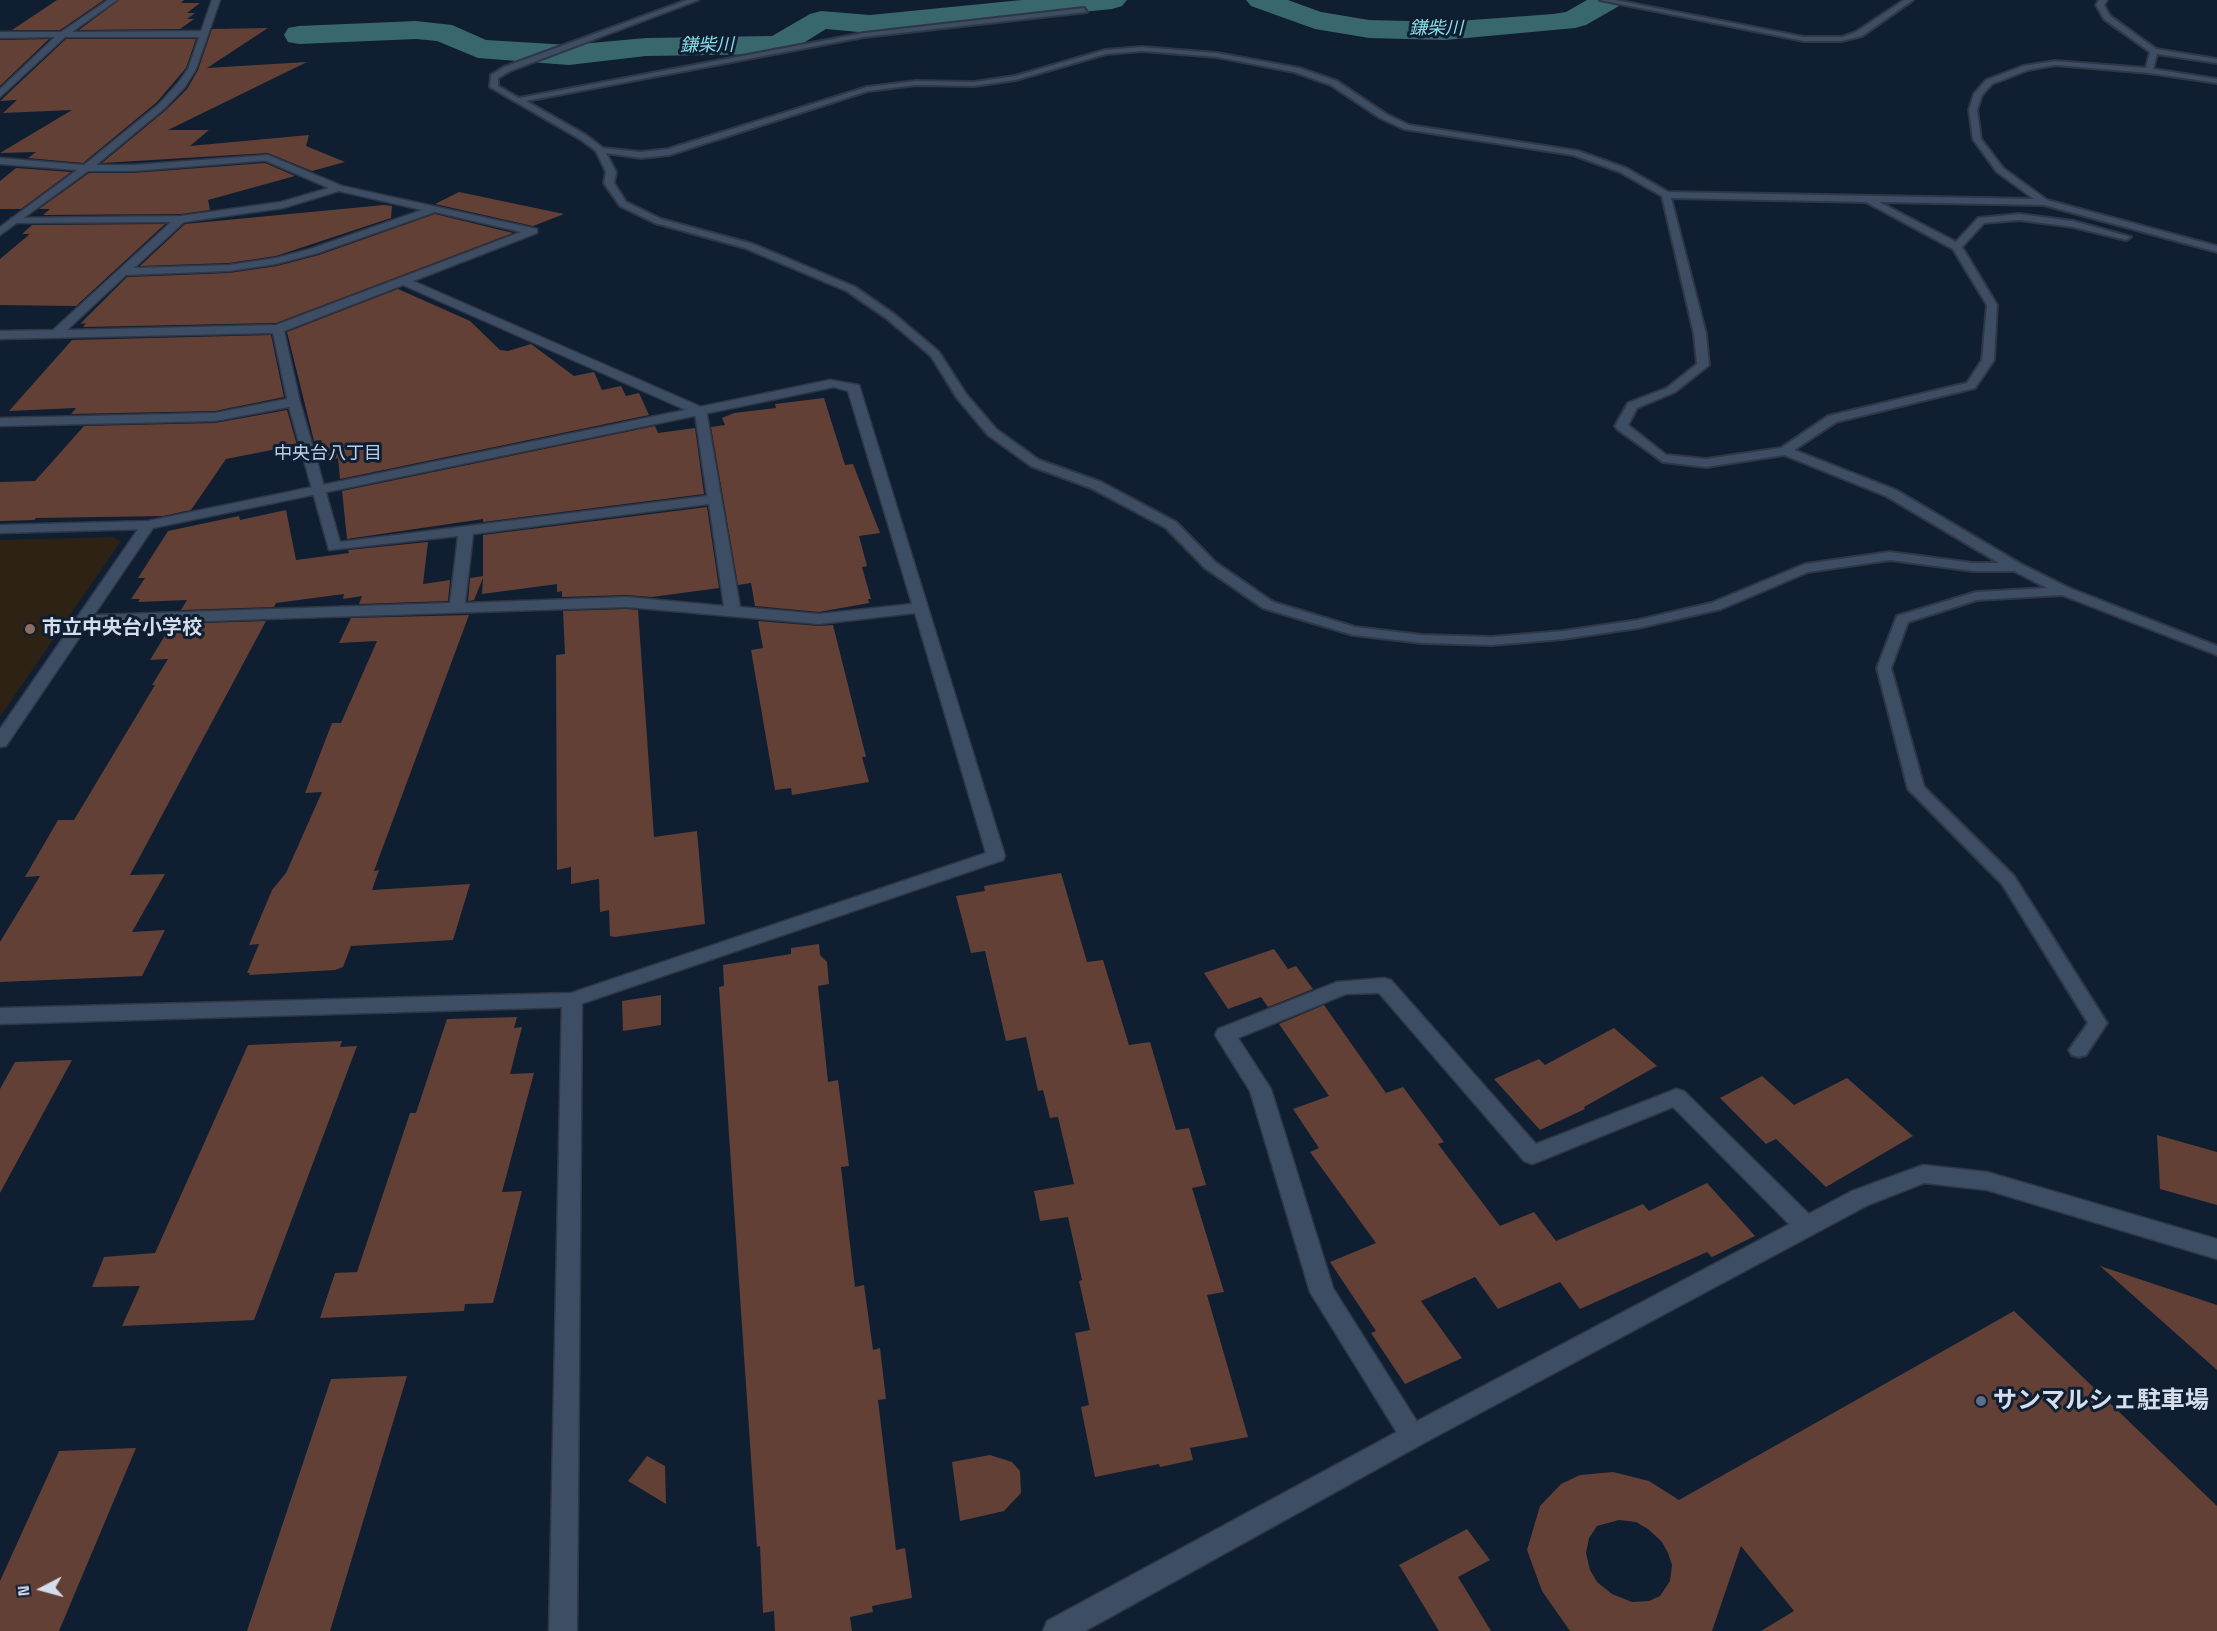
<!DOCTYPE html>
<html>
<head>
<meta charset="utf-8">
<style>
  body { margin:0 }
  #map { position:relative; width:2217px; height:1631px; overflow:hidden; background:#0f1e31; font-family:"Space Grotesk",sans-serif }
  canvas { display:block }
  .north { position:absolute; left:12px; top:1559px; width:60px; height:60px; -webkit-text-stroke:4px #0f1e31; paint-order:stroke; rotate:264deg; font-size:16px; font-weight:700; line-height:24px; text-align:center; color:#d4ddeb }
  .north::after { content:''; display:block; margin:auto; width:21px; height:27px; background:#d4ddeb; clip-path:polygon(50% 0,100% 100%,50% 72%,0 100%) }
</style>
</head>
<body>
<div id="map">
<canvas width="2217" height="1631"></canvas>
<div class="north">N</div>
</div>
<script>
const g = document.querySelector('canvas').getContext('2d');
g.lineJoin = 'round';
function fill(path, color) { g.fillStyle = color; g.fill(path, 'evenodd'); }
const shape = rows => new Path2D(rows.map(r => 'M' + r).join(''));
function strokePath(path, color, width, dash) { g.strokeStyle = color; g.lineWidth = width; g.lineCap = dash ? 'butt' : 'round'; g.setLineDash(dash || []); g.stroke(path); }
function write(font, color, halo, rows, align = 'center') {
  g.font = font + ' "Space Grotesk","Noto Sans JP",sans-serif'; g.lineWidth = 6; g.setLineDash([]); g.textBaseline = 'middle'; g.strokeStyle = halo; g.fillStyle = color; for (const [text, x, y, turn = 0] of rows) {
    g.save(); g.translate(x, y); g.rotate((+turn || 0) * Math.PI / 180); g.textAlign = isNaN(turn) ? turn : align; if (halo) g.strokeText(text, 0, 0); g.fillText(text, 0, 0); g.restore();
  }
}
fill(shape([
  [113,537,121,541,0,717,0,540]
]), '#2d2213');
fill(shape([
  [1022,0,1127,0,1122,6,1112,9,870,33,826,29,789,52,778,54,646,56,569,65,478,58,437,41,416,39,299,44,288,42,284,35,288,28,299,26,416,21,452,25,486,40,569,45,646,38,772,36,810,14,821,11,870,15,1022,0],
  [1246,0,1288,0,1321,12,1369,20,1445,22,1553,14,1566,12,1587,0,1624,0,1619,6,1586,25,1575,28,1445,40,1369,38,1315,29,1251,6,1246,0]
]), '#38686e');
fill(shape([
  [57,0,104,0,60,30,12,30],
  [119,0,184,0,181,3,200,3,187,13,195,13,187,19,194,19,180,29,79,30],
  [268,28,207,68,307,62,168,130,209,130,190,146,309,135,306,146,345,162,312,171,268,153,102,163,166,110,187,89,198,70,212,29],
  [49,39,0,86,0,40],
  [66,39,196,39,186,68,157,102,83,163,28,158,36,152,0,153,72,110,3,113,17,100,0,101],
  [265,163,295,176,208,200,210,210,181,214,43,215,50,209,39,209,89,173,133,173],
  [16,168,71,172,21,209,0,209,0,181],
  [459,192,564,214,533,226,435,204],
  [384,205,392,206,391,218,276,256,229,263,140,266,185,224],
  [435,214,513,233,276,323,83,327,86,323,80,324,127,277,229,273,277,266,319,255],
  [165,224,76,306,0,305,0,259,30,234,22,234,32,225],
  [398,289,470,321,500,350,508,351,531,344,574,376,594,372,602,390,621,386,626,396,639,393,649,415,340,479,338,458,326,460,321,440,314,441,287,332],
  [271,335,284,397,215,411,71,414,76,408,9,411,72,340],
  [824,398,845,465,853,464,880,533,859,536,867,566,862,567,871,599,868,599,869,603,819,612,755,606,751,583,738,585,711,427,725,425,722,418,734,413,776,408,775,404],
  [287,410,297,445,226,459,191,510,163,516,36,518,34,520,0,521,0,482,35,481,84,426,215,423],
  [655,426,658,433,695,428,704,494,483,522,483,519,347,539,342,491],
  [707,507,719,588,652,597,627,595,562,597,562,591,557,592,557,584,482,594,483,578,474,600,468,601,470,578,483,576,483,535],
  [286,510,296,560,349,553,348,550,428,542,423,584,450,580,448,601,359,604,362,596,343,599,344,594,276,603,274,607,181,610,187,600,138,602,140,599,131,599,145,578,138,578,168,531,239,516,240,520],
  [627,609,638,610,654,837,697,831,705,924,615,937,610,936,609,910,600,912,599,879,571,884,571,867,557,870,556,655,565,654,563,611],
  [469,615,374,871,379,870,372,890,470,884,453,940,351,946,343,967,335,970,249,975,250,973,247,973,259,944,249,945,272,890,286,873,322,792,305,793,332,723,341,723,377,641,339,643,351,618],
  [266,621,130,875,165,874,132,932,165,930,142,976,0,982,0,942,40,876,25,877,58,820,74,820,155,685,152,685,168,659,150,660,172,624],
  [758,621,819,626,833,625,866,757,862,757,869,782,792,795,791,788,775,790,751,650,763,648],
  [1061,873,1087,962,1103,960,1129,1045,1150,1042,1176,1130,1189,1128,1206,1185,1192,1188,1224,1292,1207,1295,1248,1437,1190,1448,1193,1460,1160,1467,1159,1464,1095,1477,1081,1407,1089,1405,1075,1333,1090,1330,1079,1281,1082,1280,1068,1217,1040,1221,1034,1191,1074,1184,1058,1117,1050,1118,1043,1090,1038,1091,1026,1037,1006,1041,985,951,971,953,956,896,985,891,984,886],
  [819,944,820,955,827,962,829,984,818,986,828,1082,838,1080,849,1166,841,1167,855,1287,864,1285,873,1350,880,1348,886,1399,878,1400,896,1550,905,1548,912,1598,872,1606,873,1612,850,1617,852,1631,775,1631,774,1611,763,1613,760,1546,757,1547,719,987,724,986,723,965,791,954,791,948],
  [1274,949,1288,969,1296,966,1313,989,1268,1007,1261,997,1228,1009,1204,973],
  [661,995,661,1025,623,1031,622,1001],
  [1324,1005,1386,1093,1403,1087,1444,1142,1438,1144,1500,1226,1534,1212,1556,1241,1643,1204,1649,1211,1707,1183,1755,1236,1712,1257,1707,1252,1580,1309,1560,1282,1498,1309,1475,1277,1421,1301,1462,1358,1405,1384,1371,1333,1376,1331,1330,1262,1376,1243,1310,1152,1319,1148,1293,1109,1329,1096,1279,1024],
  [517,1017,514,1028,522,1027,510,1074,534,1073,502,1192,522,1191,493,1303,465,1304,464,1311,320,1318,335,1273,357,1272,410,1113,416,1113,447,1019],
  [1614,1028,1657,1066,1584,1107,1585,1109,1540,1130,1494,1079,1539,1059,1545,1065],
  [342,1041,340,1047,357,1046,254,1320,122,1326,140,1286,92,1287,104,1257,155,1253,248,1045],
  [72,1060,0,1193,0,1089,15,1062],
  [1762,1076,1794,1105,1847,1078,1913,1136,1826,1187,1776,1139,1766,1144,1720,1098],
  [2157,1135,2217,1152,2217,1205,2160,1189],
  [2100,1266,2217,1305,2217,1370],
  [2014,1311,2217,1506,2217,1631,1761,1631,1794,1611,1741,1546,1712,1631,1570,1631,1542,1591,1527,1550,1540,1506,1561,1484,1580,1475,1613,1472,1649,1481,1679,1500],
  [1619,1520,1636,1522,1648,1529,1662,1542,1668,1553,1672,1565,1670,1581,1660,1596,1649,1601,1632,1602,1612,1594,1597,1582,1590,1570,1586,1553,1589,1538,1597,1526],
  [407,1376,330,1631,247,1631,331,1379],
  [136,1448,59,1631,0,1631,0,1581,59,1451],
  [990,1455,1012,1462,1020,1471,1021,1493,1004,1511,960,1521,952,1462],
  [647,1456,665,1466,666,1504,628,1481],
  [1467,1529,1490,1560,1458,1577,1491,1631,1439,1631,1399,1565]
]), '#634035');
const lane = shape([
  [687,0,698,0,510,71,498,78,498,86,519,98,864,33,1084,8,1087,12,864,37,526,101,586,135,603,148,641,152,668,149,867,87,916,81,974,82,1015,76,1105,50,1142,47,1217,53,1299,68,1337,81,1386,114,1409,125,1578,151,1626,168,1668,192,2034,199,1997,172,1973,139,1969,110,1974,94,1986,80,2023,66,2055,61,2146,68,2150,52,2104,19,2096,5,2099,0,2107,0,2104,5,2110,16,2156,49,2217,59,2217,63,2157,54,2153,69,2217,79,2217,83,2149,73,2055,65,2028,70,1992,84,1982,95,1977,110,1981,139,2003,168,2047,200,2217,246,2217,252,2044,205,1879,202,1956,242,1978,218,2019,214,2073,221,2131,237,2126,240,2073,227,2019,220,1984,223,1962,247,1997,305,1994,360,1975,388,1836,422,1794,450,1896,490,2021,564,2069,588,2217,646,2217,655,2062,595,1977,600,1908,622,1891,668,1924,787,2014,876,2107,1023,2086,1055,2079,1057,2072,1055,2069,1050,2088,1023,2002,884,1908,789,1877,668,1897,616,1976,592,2047,588,2014,571,1973,571,1890,560,1808,572,1721,609,1638,628,1563,639,1492,645,1422,643,1353,635,1263,608,1205,568,1166,528,1091,488,1031,466,988,435,957,398,931,356,886,318,847,291,745,248,655,223,620,206,604,183,606,172,596,151,580,139,490,87,491,75,504,67,687,0],
  [1142,51,1217,57,1294,72,1331,85,1380,118,1404,129,1573,155,1620,172,1662,196,1694,334,1697,364,1667,388,1628,403,1615,426,1617,429,1663,462,1706,467,1784,455,1886,496,1999,563,1973,563,1890,552,1805,564,1711,603,1638,620,1563,631,1492,637,1422,635,1355,627,1273,602,1215,562,1176,522,1101,482,1039,460,996,429,966,394,939,352,894,314,855,287,753,244,661,219,626,202,614,183,616,172,606,153,641,158,669,155,868,91,916,85,974,86,1016,80,1106,54,1142,51],
  [1671,198,1866,202,1953,249,1987,305,1982,360,1967,383,1828,416,1781,448,1706,459,1666,455,1628,425,1637,408,1675,392,1709,365,1706,334,1671,198],
  [1600,0,1615,0,1804,37,1842,37,1856,32,1904,0,1913,0,1862,36,1842,41,1804,41,1600,0]
]);
const street = shape([
  [108,0,117,0,72,32,203,31,207,34,203,37,65,37,0,97,0,89,55,37,0,38,0,32,61,32,108,0],
  [268,155,342,186,537,229,537,233,413,281,706,409,740,607,819,614,912,604,848,391,824,384,830,380,859,385,1005,856,1003,860,572,1007,0,1024,0,1008,571,993,986,853,915,613,819,624,627,607,88,625,6,746,0,747,0,729,143,522,153,522,155,525,94,615,450,603,458,536,329,550,289,407,215,421,0,426,0,418,215,413,287,399,273,333,0,339,0,331,53,330,171,222,15,223,10,220,11,218,181,216,281,202,329,188,264,160,263,158,268,155],
  [339,191,422,210,310,249,276,258,229,265,134,268,184,222,283,208,339,191],
  [435,212,521,232,276,325,67,330,126,275,229,271,276,264,318,253,435,212],
  [403,285,695,414,707,496,340,542,300,402,284,331,403,285],
  [709,504,724,606,627,597,465,603,473,534,709,504],
  [1384,978,1391,980,1536,1144,1676,1089,1684,1091,1814,1219,1818,1226,1814,1233,1806,1236,1798,1233,1673,1107,1540,1161,1532,1164,1524,1161,1379,993,1346,994,1238,1038,1271,1089,1333,1288,1426,1436,1422,1444,1413,1448,1404,1444,1310,1292,1250,1091,1215,1035,1218,1029,1337,982,1384,978]
]);
const secondary = shape([
  [212,0,220,0,196,69,185,87,165,108,96,165,133,165,268,155,273,158,272,160,133,171,88,171,0,235,0,227,77,170,0,164,0,158,84,165,159,104,178,83,188,69,212,0],
  [830,380,836,384,834,387,148,529,0,533,0,525,148,521,830,380],
  [572,993,579,995,582,1000,577,1631,549,1631,562,1000,565,995,572,993],
  [1923,1165,1987,1172,2217,1239,2217,1259,1987,1190,1924,1183,1868,1205,1422,1444,1085,1631,1043,1631,1047,1621,1404,1428,1852,1191,1923,1165]
]);
strokePath(lane, '#2f3646', 4);
strokePath(street, '#2f3646', 3);
strokePath(secondary, '#2f3646', 3);
fill(lane, '#3d4d63');
fill(street, '#3d4d63');
fill(secondary, '#3d4d63');
for (const [x, y, r, color] of [
  [30,629,6,"#8d6e63"],
  [1981,1401,6,"#5c6f8a"]
]) { const dot = new Path2D(); dot.arc(x, y, r, 0, 2 * Math.PI); g.fillStyle = color; g.fill(dot); strokePath(dot, '#0f1e31', 2); }
write('italic 18px', '#8adee8', '#0f1e31', [
  ["鎌柴川",1436,29],
  ["鎌柴川",707,46,-1]
]);
write('18px', '#bccfea', '#0f1e31', [
  ["中央台八丁目",328,454]
]);
write('bold 20px', '#d4ddeb', '#0f1e31', [
  ["市立中央台小学校",42,629]
], 'left');
write('bold 24px', '#d4ddeb', '#0f1e31', [
  ["サンマルシェ駐車場",1993,1401]
], 'left');
</script>
</body>
</html>
